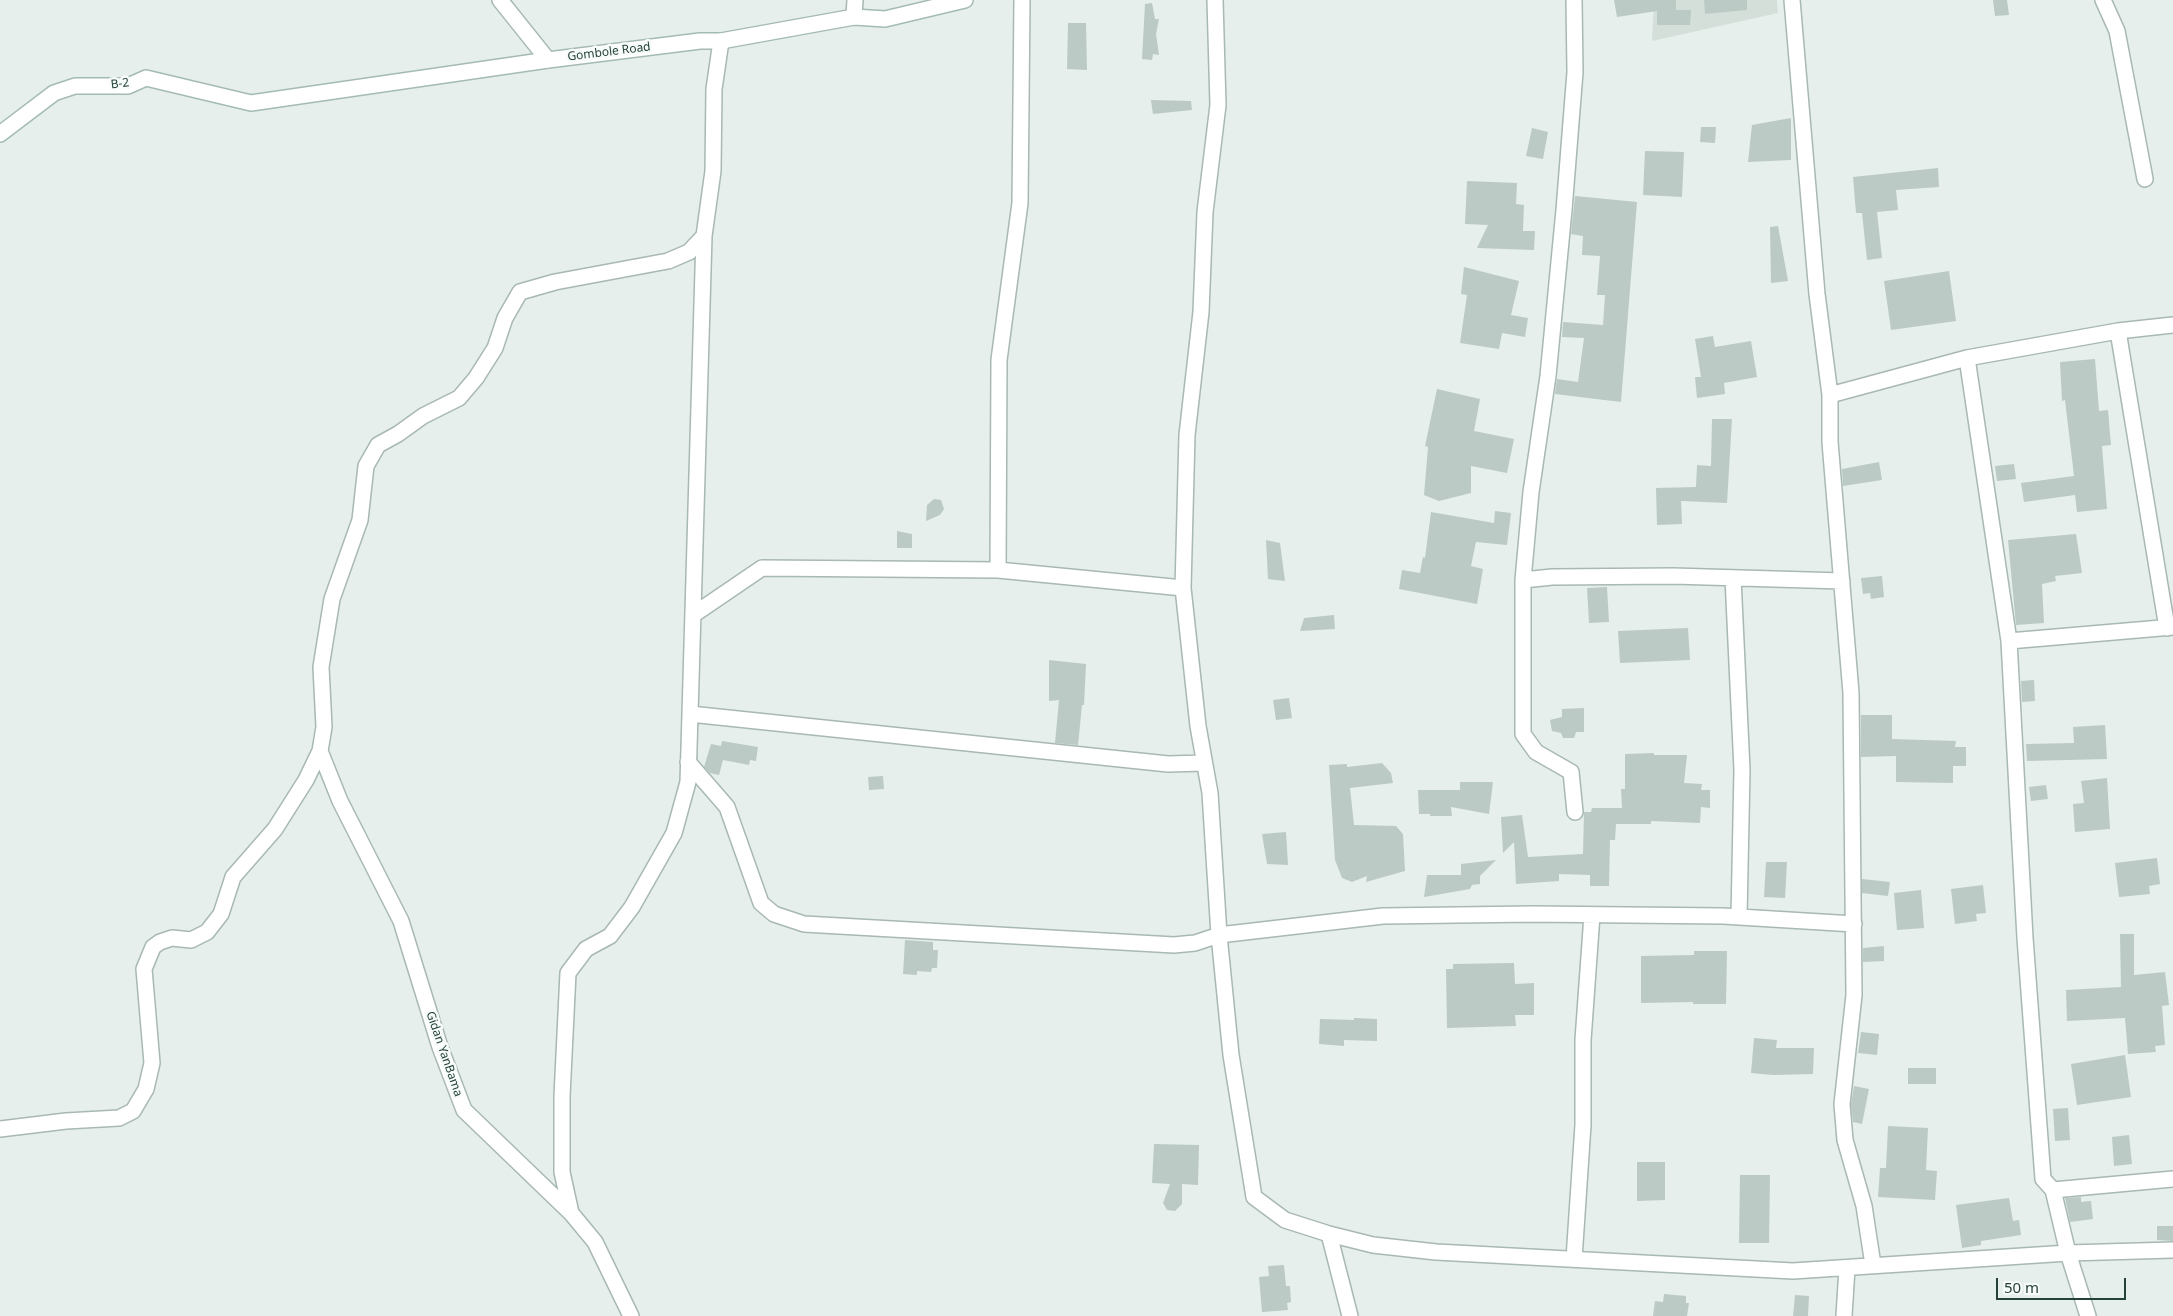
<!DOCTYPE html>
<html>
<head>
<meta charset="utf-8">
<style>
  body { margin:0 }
  #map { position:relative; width:2173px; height:1316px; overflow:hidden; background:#e6efeb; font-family:"Noto Sans",sans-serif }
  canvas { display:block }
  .scale { position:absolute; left:1996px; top:1278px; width:130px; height:22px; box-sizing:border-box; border:2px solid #24423a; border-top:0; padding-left:6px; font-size:15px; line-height:18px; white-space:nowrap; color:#24423a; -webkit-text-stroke:4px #f7fbf9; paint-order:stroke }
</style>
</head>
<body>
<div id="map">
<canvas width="2173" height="1316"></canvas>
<div class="scale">50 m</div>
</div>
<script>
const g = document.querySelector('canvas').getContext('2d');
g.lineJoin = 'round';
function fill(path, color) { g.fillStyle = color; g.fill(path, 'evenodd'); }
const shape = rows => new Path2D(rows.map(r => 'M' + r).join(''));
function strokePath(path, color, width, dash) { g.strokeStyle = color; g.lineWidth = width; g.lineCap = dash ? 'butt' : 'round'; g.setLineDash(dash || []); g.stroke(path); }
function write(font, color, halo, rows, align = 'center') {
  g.font = font + ' "Noto Sans",sans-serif'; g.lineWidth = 5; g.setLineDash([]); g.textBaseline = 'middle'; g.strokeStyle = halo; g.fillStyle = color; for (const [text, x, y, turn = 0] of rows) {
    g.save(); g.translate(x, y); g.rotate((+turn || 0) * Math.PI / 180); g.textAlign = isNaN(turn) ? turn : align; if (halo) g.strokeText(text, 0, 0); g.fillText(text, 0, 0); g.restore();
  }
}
fill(shape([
  [1654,0,1777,0,1778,13,1652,41]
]), '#d4dfda');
fill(shape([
  [1614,0,1676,0,1676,10,1691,10,1690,25,1657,25,1657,11,1617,17],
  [1704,0,1747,0,1747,10,1705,14],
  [1993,0,2007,0,2009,15,1995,16],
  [1152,3,1155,19,1159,19,1156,34,1159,55,1153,54,1152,60,1142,59,1145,4],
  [1068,23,1086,23,1087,70,1067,69],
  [1151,100,1191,101,1192,110,1153,114],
  [1791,118,1791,160,1748,162,1752,125],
  [1701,127,1716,127,1715,143,1700,142],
  [1532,128,1548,132,1543,159,1526,156],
  [1645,151,1684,152,1682,197,1643,195],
  [1938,168,1939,187,1896,190,1898,210,1877,212,1882,258,1867,260,1862,213,1856,213,1853,177],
  [1467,181,1517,183,1516,204,1524,205,1523,231,1535,231,1534,250,1477,248,1488,225,1465,224],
  [1575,196,1637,202,1621,402,1555,394,1557,379,1578,382,1584,338,1562,337,1563,322,1603,325,1605,295,1597,295,1600,256,1582,255,1583,236,1571,234],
  [1778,226,1788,281,1771,283,1770,227],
  [1464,267,1519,281,1511,315,1528,318,1525,337,1502,333,1499,349,1460,343,1467,295,1461,294],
  [1949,271,1956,321,1891,330,1884,281],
  [1713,336,1715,347,1751,341,1757,377,1724,383,1725,394,1697,398,1695,377,1701,377,1695,339],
  [2095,359,2099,411,2108,410,2111,445,2102,446,2107,509,2077,512,2075,495,2024,502,2021,483,2074,476,2065,400,2062,401,2060,362],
  [1437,389,1480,399,1474,431,1514,439,1507,473,1471,466,1471,493,1439,501,1424,495,1428,447,1425,446],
  [1712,419,1732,419,1727,503,1681,501,1682,524,1657,525,1656,488,1696,487,1697,465,1711,466],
  [1879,462,1882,480,1843,486,1842,469],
  [2014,464,2016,479,1997,481,1995,466],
  [934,499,941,500,944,509,940,515,926,521,927,505],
  [1495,511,1511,513,1507,545,1476,542,1471,566,1483,569,1477,604,1399,589,1402,570,1420,573,1423,557,1425,558,1431,512,1494,523],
  [897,531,912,534,912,548,897,548],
  [2076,534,2082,573,2055,576,2056,581,2042,584,2044,623,2016,625,2008,540],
  [1266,540,1280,543,1285,581,1268,579],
  [1882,576,1884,597,1871,599,1870,593,1863,594,1861,578],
  [1607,587,1609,622,1589,623,1587,588],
  [1334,615,1335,629,1300,631,1304,618],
  [1688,628,1690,660,1620,663,1618,631],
  [1049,660,1086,664,1084,705,1082,705,1078,745,1055,743,1059,700,1049,701],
  [2034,680,2035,701,2022,702,2021,681],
  [1289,698,1292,718,1276,720,1273,700],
  [1584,708,1584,732,1576,732,1574,738,1563,738,1561,733,1552,731,1550,720,1562,717,1562,709],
  [1861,715,1892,715,1892,739,1956,741,1955,747,1966,747,1966,766,1953,766,1953,783,1896,782,1896,756,1861,757],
  [2105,725,2107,759,2027,761,2026,744,2074,743,2073,727],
  [722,741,758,747,756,761,750,760,749,765,723,760,719,775,710,773,704,767,711,744,721,746],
  [1654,753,1654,755,1687,755,1684,783,1702,784,1701,790,1710,790,1710,808,1701,807,1700,823,1651,821,1651,824,1616,824,1615,840,1610,840,1609,886,1590,886,1590,875,1559,874,1559,881,1516,884,1514,842,1503,853,1501,817,1522,815,1528,857,1583,854,1584,812,1591,812,1592,808,1622,808,1621,789,1625,789,1625,754],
  [1382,763,1391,773,1393,783,1350,788,1354,825,1396,826,1403,834,1405,871,1366,882,1367,876,1352,882,1342,878,1335,860,1329,765,1347,764,1347,767],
  [883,776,884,789,869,790,868,777],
  [2107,778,2110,829,2075,832,2073,804,2084,803,2081,781],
  [1460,782,1493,782,1489,814,1451,807,1452,816,1430,816,1430,814,1419,814,1418,790,1460,790],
  [2046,785,2048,799,2031,801,2029,787],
  [1286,832,1288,865,1267,864,1262,834],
  [2157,858,2160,884,2149,886,2150,894,2119,897,2115,863],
  [1496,860,1480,876,1480,884,1472,885,1470,889,1424,897,1427,875,1461,875,1461,864],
  [1766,862,1787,862,1785,898,1764,897],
  [1862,879,1890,882,1888,896,1862,893],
  [1983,885,1986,913,1976,914,1977,921,1955,924,1951,889],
  [1921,890,1924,928,1897,930,1894,893],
  [2120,934,2134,934,2134,975,2165,972,2169,1005,2162,1006,2165,1045,2155,1046,2156,1052,2128,1054,2125,1018,2067,1021,2066,990,2121,987],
  [905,940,933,942,933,950,938,950,937,968,932,968,931,972,917,971,917,975,903,974],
  [1884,946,1884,961,1863,962,1863,948],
  [1694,951,1727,951,1726,1004,1693,1004,1693,1002,1641,1003,1641,956,1694,955],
  [1514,963,1515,984,1534,983,1534,1015,1515,1015,1516,1026,1447,1028,1446,969,1453,969,1453,964],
  [1354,1018,1377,1019,1377,1041,1344,1040,1344,1046,1319,1044,1320,1019,1354,1020],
  [1861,1032,1879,1034,1877,1055,1858,1053],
  [1754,1038,1777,1040,1776,1048,1814,1048,1813,1074,1773,1075,1751,1073],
  [2125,1055,2131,1097,2077,1105,2071,1064],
  [1908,1068,1936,1068,1936,1084,1908,1084],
  [1854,1086,1869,1089,1862,1124,1853,1122,1851,1104],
  [2068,1108,2070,1140,2055,1141,2053,1109],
  [1888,1126,1928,1128,1926,1170,1937,1171,1935,1200,1878,1197,1880,1168,1886,1168],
  [2129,1135,2132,1164,2114,1166,2112,1137],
  [1154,1144,1199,1145,1198,1185,1182,1184,1182,1204,1175,1211,1167,1210,1163,1203,1170,1184,1152,1183],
  [1637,1162,1665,1162,1665,1200,1637,1201],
  [1740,1175,1770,1175,1769,1243,1739,1243],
  [2081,1197,2081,1202,2091,1201,2093,1219,2070,1222,2065,1198],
  [2009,1198,2013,1221,2019,1220,2021,1235,1981,1241,1981,1245,1962,1248,1956,1205],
  [2157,1226,2173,1226,2173,1241,2157,1240],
  [1284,1265,1286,1286,1290,1286,1291,1302,1287,1303,1288,1310,1262,1312,1259,1277,1269,1276,1268,1266],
  [1664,1294,1686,1296,1686,1303,1689,1303,1687,1316,1653,1316,1655,1301,1663,1302],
  [1795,1295,1809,1296,1808,1316,1793,1316]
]), '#bbcac4');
const street = shape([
  [500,0,548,60],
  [1215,0,1218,105,1205,212,1201,312,1187,435,1183,588,1198,726,1210,793,1219,935,1231,1055,1254,1197,1285,1220,1329,1234,1373,1245,1436,1252,1793,1271,2068,1253,2173,1250],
  [1574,0,1575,72,1564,210,1548,376,1531,492,1523,580,1523,734,1536,752,1571,772,1575,812],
  [1792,0,1817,294,1830,395,1830,442,1851,693,1854,995,1842,1104,1845,1140,1864,1206,1873,1265],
  [2103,0,2117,31,2145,179],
  [854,17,855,0],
  [2118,331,2167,628],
  [1967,358,2009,641,2025,938,2043,1179,2053,1190,2068,1253,2088,1316],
  [1830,395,1967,358,2118,331,2173,325],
  [998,570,999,360,1020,203,1022,0],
  [1733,578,1742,770,1739,917],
  [1523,580,1552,577,1673,576,1842,581],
  [693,615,762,568,998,570,1183,588],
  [2009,641,2173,627],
  [690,714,1168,764,1204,763],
  [320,751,340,801,401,921,440,1047,464,1110,571,1213,595,1242,631,1316],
  [688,762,727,807,761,903,774,914,804,924,1174,945,1195,943,1219,935,1383,916,1532,914,1723,916,1854,924],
  [0,1129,66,1121,119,1118,133,1111,146,1089,152,1063,144,969,153,947,160,942,172,938,191,940,207,932,221,914,233,877,275,829,306,780,320,751,324,727,321,667,332,599,360,520,366,466,378,445,398,434,423,416,459,398,476,378,495,348,505,318,520,292,555,282,668,261,689,252,704,236],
  [2053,1190,2173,1179],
  [571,1213,562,1172,562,1096,568,973,586,949,610,936,632,907,674,833,688,782,704,236,713,171,714,89,721,41],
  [1329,1234,1350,1316],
  [1574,1259,1583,1125,1583,1040,1592,915],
  [1844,1316,1847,1268]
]);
const secondary = shape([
  [0,134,54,93,75,86,128,86,146,78,251,103,548,60,700,41,721,41,854,17,885,19,965,0]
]);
strokePath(street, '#a8b8b2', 18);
strokePath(secondary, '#a4bbb3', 18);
strokePath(street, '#fff', 15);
strokePath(secondary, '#fff', 15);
write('12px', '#24423a', '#f7fbf9', [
  ["Gombole Road",609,52,-7],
  ["B-2",120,84,-7],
  ["Gidan YanBama",444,1054,71]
]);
</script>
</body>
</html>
